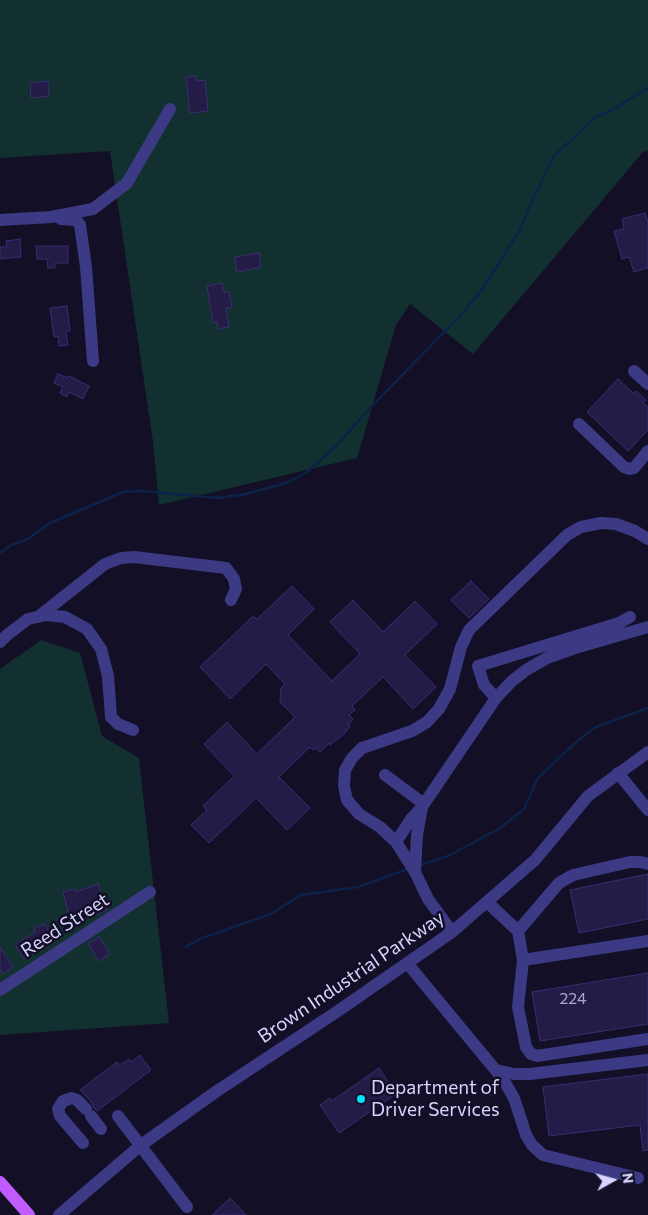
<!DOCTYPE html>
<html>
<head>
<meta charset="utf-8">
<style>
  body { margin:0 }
  #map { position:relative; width:648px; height:1215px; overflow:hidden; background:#130f26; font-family:Commissioner,sans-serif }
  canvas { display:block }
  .north { position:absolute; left:588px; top:1155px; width:50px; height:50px; -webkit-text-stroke:4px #130f26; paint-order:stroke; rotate:83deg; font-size:14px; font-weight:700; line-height:20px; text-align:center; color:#d9d4ff }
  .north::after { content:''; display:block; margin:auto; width:18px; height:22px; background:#d9d4ff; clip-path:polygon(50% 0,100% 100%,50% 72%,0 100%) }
</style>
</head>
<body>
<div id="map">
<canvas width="648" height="1215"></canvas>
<div class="north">N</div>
</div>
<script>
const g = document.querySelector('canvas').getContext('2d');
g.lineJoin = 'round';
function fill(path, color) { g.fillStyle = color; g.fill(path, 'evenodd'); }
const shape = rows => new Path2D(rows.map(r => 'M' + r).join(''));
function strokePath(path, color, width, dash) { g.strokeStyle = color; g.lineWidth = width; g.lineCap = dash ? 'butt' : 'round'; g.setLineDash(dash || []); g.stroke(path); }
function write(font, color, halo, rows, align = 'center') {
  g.font = font + ' Commissioner,sans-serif'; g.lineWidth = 5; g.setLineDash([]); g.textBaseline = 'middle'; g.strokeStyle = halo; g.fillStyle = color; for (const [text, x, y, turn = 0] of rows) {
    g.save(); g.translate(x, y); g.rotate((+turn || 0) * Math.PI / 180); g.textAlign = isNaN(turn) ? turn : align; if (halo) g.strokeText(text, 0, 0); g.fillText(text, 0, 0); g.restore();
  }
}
fill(shape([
  [0,0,648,0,648,151,643,152,473,354,410,304,396,325,357,458,159,505,153,442,110,151,0,158],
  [41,640,80,653,102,736,139,758,169,1023,0,1035,0,669]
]), '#12302f');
strokePath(shape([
  [0,553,11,545,28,539,50,523,123,492,142,491,219,498,246,494,286,483,306,473,337,445,371,407,459,317,479,294,520,230,533,199,554,156,597,116,612,110,648,88],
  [420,865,448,856,502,827,524,809,538,778,576,742,596,727,648,708],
  [185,947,202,938,271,914,301,895,358,887,408,869]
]), '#0c2248', 2.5);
const building = shape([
  [196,76,196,81,205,80,208,111,190,113,186,77,196,76],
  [48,81,49,96,31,98,30,83,48,81],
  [645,213,648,222,648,268,634,272,629,257,622,259,614,231,624,229,622,219,645,213],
  [20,239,21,257,0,259,0,247,7,247,6,241,20,239],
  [36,246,68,246,68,263,55,263,55,268,48,268,47,259,37,259,36,246],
  [259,253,261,267,237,272,235,257,259,253],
  [222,283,223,292,229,292,232,307,226,308,229,327,218,329,217,322,213,323,207,286,222,283],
  [67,306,70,331,66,332,68,345,59,346,58,336,54,337,50,308,67,306],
  [58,374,68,378,69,376,89,386,83,399,69,392,67,397,60,393,63,387,54,383,58,374],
  [618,379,634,394,636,391,646,400,643,403,648,407,648,430,628,451,587,412,618,379],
  [471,581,489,599,469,618,451,600,471,581],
  [292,586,314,609,288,635,332,681,360,654,330,622,353,600,383,632,415,601,437,624,405,655,436,687,413,709,383,677,352,706,355,710,349,715,353,719,348,725,350,726,344,734,330,745,329,743,320,752,316,748,313,750,310,747,279,777,310,808,287,830,256,798,209,843,191,825,207,810,203,806,234,776,204,744,227,722,257,754,295,717,280,702,281,688,285,684,266,664,230,699,200,667,252,617,254,617,257,619,292,586],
  [648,874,648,919,579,933,570,890,648,874],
  [98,884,107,910,98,914,95,904,80,909,81,912,69,915,63,892,75,889,76,892,98,884],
  [45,924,52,939,32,948,35,953,24,959,15,944,36,932,34,928,45,924],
  [99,937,110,954,99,961,88,943,99,937],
  [0,947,13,967,3,974,0,969,0,947],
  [648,973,648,1024,540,1041,532,992,648,973],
  [140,1055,151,1070,97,1111,94,1108,92,1103,80,1090,117,1062,120,1065,129,1059,131,1062,140,1055],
  [379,1068,390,1085,393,1083,399,1092,339,1133,320,1105,330,1098,332,1101,379,1068],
  [648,1074,648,1150,643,1151,640,1125,549,1136,543,1087,648,1074],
  [230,1198,246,1215,212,1215,230,1198]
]);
fill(building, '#241b47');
strokePath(building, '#3b2d73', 1);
strokePath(shape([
  [61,219,76,220,80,225,86,267,93,361],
  [0,220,51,217,93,209,127,183,170,109],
  [634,371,648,384],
  [579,424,624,467,630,469,634,468,648,451],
  [38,617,105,564,121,558,134,557,226,568,234,579,236,589,231,600],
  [0,642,7,635,28,619,46,615,65,617,87,629,101,649,108,676,111,717,118,724,133,730],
  [496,698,512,681,526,670,547,658,575,648,648,627],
  [618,773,648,810],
  [385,775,424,804,422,807,417,835,415,872,396,842,411,819,422,807],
  [424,804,496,698,484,685,478,666,619,623,630,617],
  [396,842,380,827,359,814,347,800,344,786,345,770,352,758,362,748,412,731,427,722,439,709,450,689,461,647,469,630,567,535,581,527,601,523,616,524,635,531,648,539],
  [415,872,428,899,452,932],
  [487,902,518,931,559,883,573,875,630,862,640,862,648,864],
  [518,931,523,960,518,1007,526,1047,531,1054,537,1056,648,1039],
  [523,960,648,941],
  [407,963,503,1079,514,1098,526,1135,532,1145,543,1155,638,1178],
  [0,990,150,892],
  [496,1070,514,1074,530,1074,648,1060],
  [91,1116,101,1129],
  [118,1116,187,1207],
  [83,1143,60,1116,58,1109,63,1101,72,1098,77,1100,86,1109],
  [59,1215,141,1145,217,1091,338,1011,452,932,535,860,588,796,648,752]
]), '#3d3a85', 12);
strokePath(shape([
  [0,1182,29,1215]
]), '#c25bff', 12);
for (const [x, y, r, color] of [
  [361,1099,5,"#00e5ff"]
]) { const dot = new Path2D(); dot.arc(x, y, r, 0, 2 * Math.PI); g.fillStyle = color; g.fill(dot); strokePath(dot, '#130f26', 2); }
write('16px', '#aca6d1', null, [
  ["224",573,999]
]);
write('19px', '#d9d4ff', '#130f26', [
  ["Reed Street",65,925,-33],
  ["Brown Industrial Parkway",351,977,-34]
]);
write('19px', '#d9d4ff', '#130f26', [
  ["Department of",371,1088],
  ["Driver Services",371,1110]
], 'left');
</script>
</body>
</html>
